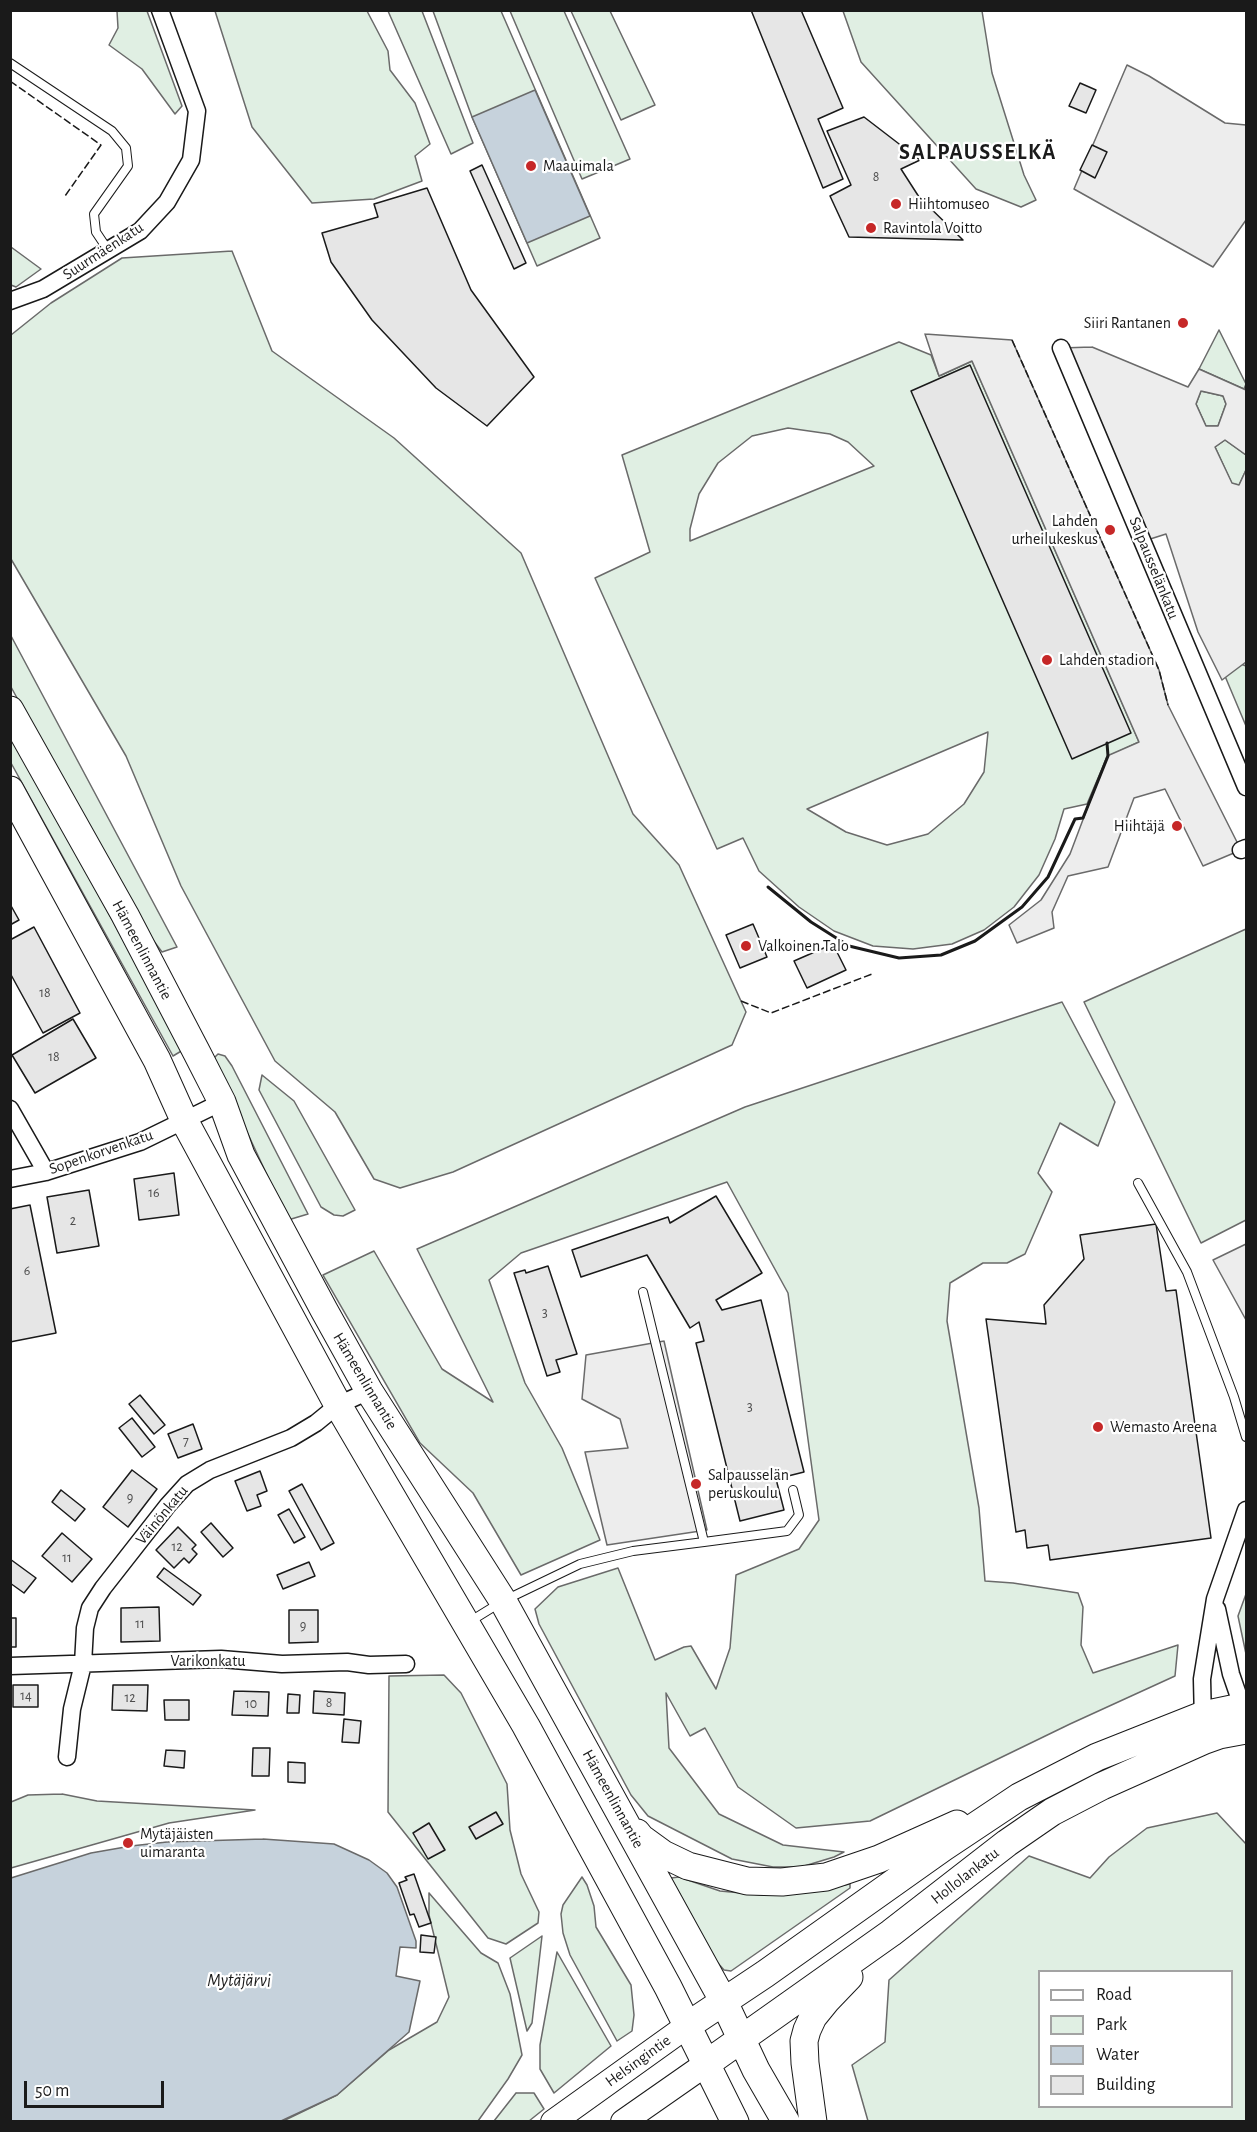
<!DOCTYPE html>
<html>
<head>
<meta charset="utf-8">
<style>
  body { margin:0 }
  #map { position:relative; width:1257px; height:2132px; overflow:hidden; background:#fff; font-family:"Alegreya Sans",sans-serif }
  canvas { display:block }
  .frame { position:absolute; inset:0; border:12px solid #1a1a1a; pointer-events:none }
  .legend { position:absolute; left:1038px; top:1970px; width:195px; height:138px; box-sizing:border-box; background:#fff; border:2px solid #a3a3a3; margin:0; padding:8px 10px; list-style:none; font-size:18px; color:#1a1a1a }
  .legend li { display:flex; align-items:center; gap:12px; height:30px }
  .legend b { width:30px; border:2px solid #a3a3a3 }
  .scale { position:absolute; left:24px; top:2081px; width:140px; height:27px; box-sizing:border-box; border:3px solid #1a1a1a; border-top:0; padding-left:8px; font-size:18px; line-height:21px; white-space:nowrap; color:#1a1a1a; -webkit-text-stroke:4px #fff; paint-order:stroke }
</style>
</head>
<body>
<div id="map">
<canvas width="1257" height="2132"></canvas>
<div class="frame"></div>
<ul class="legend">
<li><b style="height:8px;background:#fff"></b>Road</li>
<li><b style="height:16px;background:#e0efe3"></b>Park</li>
<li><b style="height:16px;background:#c6d2dc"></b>Water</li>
<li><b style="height:16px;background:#e6e6e6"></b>Building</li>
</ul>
<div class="scale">50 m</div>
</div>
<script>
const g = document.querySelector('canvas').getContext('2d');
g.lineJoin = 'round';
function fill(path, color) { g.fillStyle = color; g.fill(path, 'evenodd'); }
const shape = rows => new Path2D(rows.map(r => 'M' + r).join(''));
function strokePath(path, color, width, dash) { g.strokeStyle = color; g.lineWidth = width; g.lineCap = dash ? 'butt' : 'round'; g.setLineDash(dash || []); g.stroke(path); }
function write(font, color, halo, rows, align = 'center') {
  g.font = font + ' "Alegreya Sans",sans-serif'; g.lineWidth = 4.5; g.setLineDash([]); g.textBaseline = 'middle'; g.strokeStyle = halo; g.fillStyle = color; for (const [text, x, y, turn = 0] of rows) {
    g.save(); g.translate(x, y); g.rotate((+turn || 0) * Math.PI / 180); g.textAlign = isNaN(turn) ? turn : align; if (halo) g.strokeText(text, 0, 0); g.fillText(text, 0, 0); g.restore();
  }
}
const green = shape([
  [117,11,147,11,182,106,175,114,142,69,109,45,118,28,117,11],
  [215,11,367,11,388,51,390,70,415,103,430,144,415,156,422,181,374,199,312,203,252,127,215,11],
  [388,11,422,11,473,143,451,154,388,11],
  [433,11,501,11,600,238,537,266,472,117,433,11],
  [510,11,564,11,630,159,582,179,510,11],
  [571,11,610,11,655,105,621,120,571,11],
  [843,11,982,11,992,73,1024,175,1036,200,1021,207,976,189,861,62,843,11],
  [11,247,41,269,16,287,11,285,11,247],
  [232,251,272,351,394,438,521,553,633,814,679,865,746,1012,732,1045,453,1172,400,1188,374,1179,335,1112,275,1061,181,886,126,756,11,559,11,335,51,303,122,258,232,251],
  [1219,330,1246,384,1244,389,1199,369,1219,330],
  [899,342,931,355,939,376,972,361,1139,742,1107,757,1087,804,1064,809,1055,839,1039,875,1014,907,984,930,952,944,913,949,873,946,834,931,799,907,759,871,743,838,717,849,595,578,650,552,622,455,899,342],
  [788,428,830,434,848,442,874,466,690,541,690,529,699,494,718,463,752,436,788,428],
  [988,732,984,772,964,804,928,834,887,845,846,832,807,809,988,732],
  [1201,391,1223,396,1226,404,1218,426,1206,426,1196,404,1201,391],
  [1225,440,1246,455,1246,470,1239,485,1232,484,1215,447,1225,440],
  [10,634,177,947,162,952,141,924,11,687,10,634],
  [1229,659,1246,666,1246,726,1222,669,1229,659],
  [10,732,183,1050,173,1056,11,763,10,732],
  [1246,929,1246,1220,1201,1243,1084,1002,1246,929],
  [1062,1002,1115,1102,1098,1146,1060,1123,1038,1173,1052,1192,1025,1254,1007,1263,983,1263,950,1283,947,1321,979,1508,985,1581,1013,1583,1078,1593,1083,1607,1081,1645,1093,1673,1178,1645,1175,1676,1070,1724,870,1821,796,1828,738,1787,705,1728,690,1736,666,1693,669,1748,719,1814,783,1845,844,1852,834,1857,801,1867,773,1867,732,1859,648,1816,631,1795,539,1624,535,1609,558,1587,618,1568,655,1660,684,1647,691,1646,716,1689,730,1648,736,1575,799,1549,819,1520,788,1293,727,1182,521,1253,489,1280,525,1383,562,1448,600,1540,521,1575,473,1493,420,1443,323,1275,374,1251,442,1369,493,1402,417,1249,745,1107,1062,1002],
  [218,1054,225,1056,232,1066,308,1214,288,1220,213,1059,218,1054],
  [262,1075,294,1101,355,1210,343,1216,334,1215,321,1207,259,1090,262,1075],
  [1246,1594,1246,1654,1238,1616,1246,1594],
  [444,1675,461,1693,507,1784,510,1830,521,1874,539,1912,538,1923,506,1944,488,1938,388,1812,389,1676,444,1675],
  [62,1794,97,1801,255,1810,169,1823,11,1868,11,1802,28,1795,62,1794],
  [1217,1813,1246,1844,1246,2121,868,2121,852,2065,885,2042,889,1980,1029,1856,1090,1878,1109,1857,1147,1828,1217,1813],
  [1040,1972,1232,1972,1232,2106,1040,2106,1040,1972],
  [582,1877,587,1885,594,1906,596,1927,631,1985,634,2015,632,2031,617,2041,570,1955,563,1933,561,1914,563,1905,582,1877],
  [679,1877,720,1891,763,1895,812,1891,850,1884,850,1888,731,1971,724,1970,717,1962,671,1878,679,1877],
  [429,1893,481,1953,498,1963,510,1994,522,2055,508,2079,478,2121,281,2122,337,2095,389,2050,437,2022,449,1997,429,1915,429,1893],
  [542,1936,532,2023,527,2031,510,1958,542,1936],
  [557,1952,611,2046,554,2093,540,2069,540,2045,557,1952],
  [516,2093,534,2093,544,2109,529,2121,494,2121,516,2093]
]);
fill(green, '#e0efe3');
strokePath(green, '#6a6a6a', 1.5);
const parking = shape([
  [1127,65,1149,76,1225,123,1246,125,1246,220,1213,267,1074,189,1127,65],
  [925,334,1012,340,1159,670,1168,705,1241,850,1203,866,1165,789,1134,798,1108,867,1068,876,1052,912,1054,928,1017,943,1009,925,1041,900,1070,854,1107,756,1139,742,972,361,939,376,925,334],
  [1092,347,1188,387,1199,369,1246,390,1246,455,1225,440,1215,447,1232,483,1239,485,1246,470,1246,662,1222,680,1198,632,1166,534,1144,541,1061,348,1092,347],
  [1201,391,1223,396,1226,404,1218,426,1206,426,1196,404,1201,391],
  [1246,1244,1246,1320,1213,1260,1246,1244],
  [664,1341,707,1530,607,1545,585,1452,628,1448,620,1419,582,1399,586,1355,664,1341]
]);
fill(parking, '#ededed');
strokePath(parking, '#6a6a6a', 1.5);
const water = shape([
  [535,90,590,216,527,243,472,117,535,90],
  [263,1839,334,1844,369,1860,387,1873,397,1887,416,1941,416,1948,400,1947,396,1976,420,1981,409,2032,337,2095,281,2121,11,2121,11,1878,91,1853,131,1846,167,1842,263,1839]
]);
fill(water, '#c6d2dc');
strokePath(water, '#6a6a6a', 1.5);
const building = shape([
  [751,10,801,10,843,108,818,119,843,179,823,188,751,10],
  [1080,83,1096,90,1086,113,1069,106,1080,83],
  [864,117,920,160,901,169,919,197,963,240,849,237,830,196,851,185,827,131,864,117],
  [1092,145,1107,152,1095,178,1080,170,1092,145],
  [482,165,526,263,514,269,470,171,482,165],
  [427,188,471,290,534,377,487,426,436,388,372,320,331,262,322,233,378,217,374,204,427,188],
  [970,365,1131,733,1072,759,911,391,970,365],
  [10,904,19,920,10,925,10,904],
  [753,924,767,957,740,968,726,935,753,924],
  [34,927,80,1013,43,1033,10,973,10,940,34,927],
  [833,944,846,970,807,988,794,961,833,944],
  [73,1019,96,1058,35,1093,12,1055,73,1019],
  [174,1173,179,1215,139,1220,134,1179,174,1173],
  [89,1190,99,1246,57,1253,47,1197,89,1190],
  [716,1196,762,1273,716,1300,722,1310,761,1300,804,1472,776,1479,784,1510,740,1521,696,1343,704,1341,699,1322,690,1328,647,1255,581,1277,572,1250,668,1217,670,1223,716,1196],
  [30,1205,56,1333,10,1342,10,1209,30,1205],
  [1156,1224,1166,1291,1176,1290,1211,1538,1050,1560,1048,1545,1027,1548,1025,1530,1016,1532,986,1319,1046,1324,1044,1305,1084,1259,1080,1235,1156,1224],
  [548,1266,577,1354,556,1360,560,1372,547,1376,514,1273,525,1270,526,1273,548,1266],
  [140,1395,165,1425,154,1434,129,1404,140,1395],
  [132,1418,155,1447,142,1457,119,1428,132,1418],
  [193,1424,202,1449,178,1458,168,1434,193,1424],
  [132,1470,157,1489,128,1527,103,1507,132,1470],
  [260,1471,267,1491,257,1495,261,1506,247,1511,235,1481,260,1471],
  [302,1484,334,1543,321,1550,289,1491,302,1484],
  [61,1490,85,1509,75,1521,52,1502,61,1490],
  [289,1509,305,1537,294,1543,278,1515,289,1509],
  [211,1523,233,1548,223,1557,201,1532,211,1523],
  [178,1527,196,1545,192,1549,197,1554,189,1563,184,1558,174,1568,156,1550,178,1527],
  [62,1533,92,1559,72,1582,42,1556,62,1533],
  [10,1559,36,1578,24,1593,10,1583,10,1559],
  [309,1562,315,1576,283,1589,277,1575,309,1562],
  [164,1568,201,1595,193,1605,157,1577,164,1568],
  [159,1607,160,1641,121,1642,121,1608,159,1607],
  [289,1610,318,1610,318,1642,289,1643,289,1610],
  [10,1618,16,1618,16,1647,10,1647,10,1618],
  [13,1685,38,1685,38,1707,13,1707,13,1685],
  [113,1685,148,1685,147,1711,112,1710,113,1685],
  [234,1691,269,1692,268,1716,232,1715,234,1691],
  [314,1691,345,1693,344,1715,313,1713,314,1691],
  [288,1694,300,1695,299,1713,287,1713,288,1694],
  [164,1700,189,1700,189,1720,165,1720,164,1700],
  [344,1719,361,1721,359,1743,342,1742,344,1719],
  [253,1748,270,1748,269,1776,252,1776,253,1748],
  [166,1750,185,1751,184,1768,164,1766,166,1750],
  [288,1762,305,1763,305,1783,288,1782,288,1762],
  [496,1812,503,1824,476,1839,469,1827,496,1812],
  [429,1823,445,1850,428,1859,413,1833,429,1823],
  [414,1874,431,1923,419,1927,414,1914,410,1915,399,1883,407,1880,405,1877,414,1874],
  [421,1935,436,1937,434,1953,420,1952,421,1935]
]);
fill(building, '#e6e6e6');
strokePath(building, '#1a1a1a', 1.5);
const service = shape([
  [10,63,112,131,126,148,128,166,94,214,96,232,108,250],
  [1138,1183,1187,1272,1234,1397,1246,1437],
  [704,1542,787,1531,799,1515,793,1490],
  [469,1622,503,1601,580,1564,633,1551,704,1542,643,1292]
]);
const minor = shape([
  [10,301,43,289,140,231,167,202,191,160,197,111,160,10],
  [1061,348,1246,787],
  [1241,850,1246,848],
  [10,1109,46,1172],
  [10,1179,46,1172,140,1142,222,1102],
  [1217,1609,1231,1674,1242,1706,1242,1715],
  [10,1666,221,1659,282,1664,347,1662,369,1665,406,1664],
  [1203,1722,1202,1679,1215,1599,1246,1510],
  [67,1757,72,1709,83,1664,85,1628,90,1608,103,1588,168,1505,187,1484,210,1470,291,1438,316,1423,338,1405,369,1391]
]);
const secondary = shape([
  [553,2122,687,2026],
  [623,2122,706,2064]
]);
const primary = shape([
  [10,710,125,915,197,1053,222,1102,241,1155,324,1310,369,1391,503,1601,724,2002,756,2070,786,2122],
  [10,790,157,1060,184,1120,338,1405,526,1726,668,1987,735,2122],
  [637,1833,641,1838,663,1854,688,1866,747,1881,782,1882,826,1877,879,1859,957,1824],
  [687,2026,765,1974,944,1847,1019,1797,1097,1757,1203,1715,1246,1706],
  [706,2064,891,1933,1007,1843,1052,1812,1102,1786,1205,1740,1219,1735,1246,1730],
  [813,2122,805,2063,804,2041,807,2030,813,2017,826,2001,849,1977]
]);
strokePath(service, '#1a1a1a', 10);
strokePath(minor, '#1a1a1a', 19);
strokePath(secondary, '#1a1a1a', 26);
strokePath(primary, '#1a1a1a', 29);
strokePath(service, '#fff', 8);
strokePath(minor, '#fff', 16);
strokePath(secondary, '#fff', 24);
strokePath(primary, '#fff', 27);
strokePath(shape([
  [10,81,101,145,65,196],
  [1012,340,1159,670,1168,705],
  [741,1001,771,1013,872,974]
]), '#1a1a1a', 1.5, [8, 3]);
strokePath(shape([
  [768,887,811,922,849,946,899,958,941,955,975,941,1022,907,1048,877,1075,819,1083,818,1108,756,1107,743]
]), '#1a1a1a', 3);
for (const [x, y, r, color] of [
  [531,166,6,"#c62828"],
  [896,204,6,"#c62828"],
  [871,228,6,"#c62828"],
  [1183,323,6,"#c62828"],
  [1110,530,6,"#c62828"],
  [1047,660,6,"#c62828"],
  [1177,826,6,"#c62828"],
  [746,946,6,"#c62828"],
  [1098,1427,6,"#c62828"],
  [696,1484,6,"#c62828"],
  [128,1843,6,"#c62828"]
]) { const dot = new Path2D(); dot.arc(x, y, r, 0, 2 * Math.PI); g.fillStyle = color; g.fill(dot); strokePath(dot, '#fff', 2); }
write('14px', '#4d4d4d', null, [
  ["8",876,177],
  ["18",45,993],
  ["18",54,1057],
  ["16",154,1193],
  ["2",73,1221],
  ["6",27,1271],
  ["3",545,1313],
  ["3",750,1407],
  ["7",186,1441],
  ["9",130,1498],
  ["12",177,1547],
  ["11",67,1558],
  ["11",140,1624],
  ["9",303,1626],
  ["14",26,1696],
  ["12",130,1698],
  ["8",329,1703],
  ["10",251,1704]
]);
write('16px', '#1a1a1a', '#fff', [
  ["Maauimala",543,166],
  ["Hiihtomuseo",908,204],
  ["Ravintola Voitto",883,228],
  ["Siiri Rantanen",1171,323,"right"],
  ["Lahden",1098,521,"right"],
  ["urheilukeskus",1098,539,"right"],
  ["Lahden stadion",1059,660],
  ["Hiihtäjä",1165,826,"right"],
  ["Valkoinen Talo",758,946],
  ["Wemasto Areena",1110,1427],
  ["Salpausselän",708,1475],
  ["peruskoulu",708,1493],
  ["Mytäjäisten",140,1834],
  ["uimaranta",140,1852]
], 'left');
write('16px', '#1a1a1a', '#fff', [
  ["Suurmäenkatu",103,251,-33],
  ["Salpausselänkatu",1154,568,68],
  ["Hämeenlinnantie",142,950,62],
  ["Sopenkorvenkatu",101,1152,-19],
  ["Hämeenlinnantie",365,1381,59],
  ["Väinönkatu",162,1515,-50],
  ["Varikonkatu",208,1661],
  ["Hämeenlinnantie",613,1799,61],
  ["Hollolankatu",965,1876,-38],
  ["Helsingintie",638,2061,-36]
]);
write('italic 18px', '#1a1a1a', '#fff', [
  ["Mytäjärvi",239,1981]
]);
g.letterSpacing = '1.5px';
write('bold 22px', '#1a1a1a', '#fff', [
  ["SALPAUSSELKÄ",978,152]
]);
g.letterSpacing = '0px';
</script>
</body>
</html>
